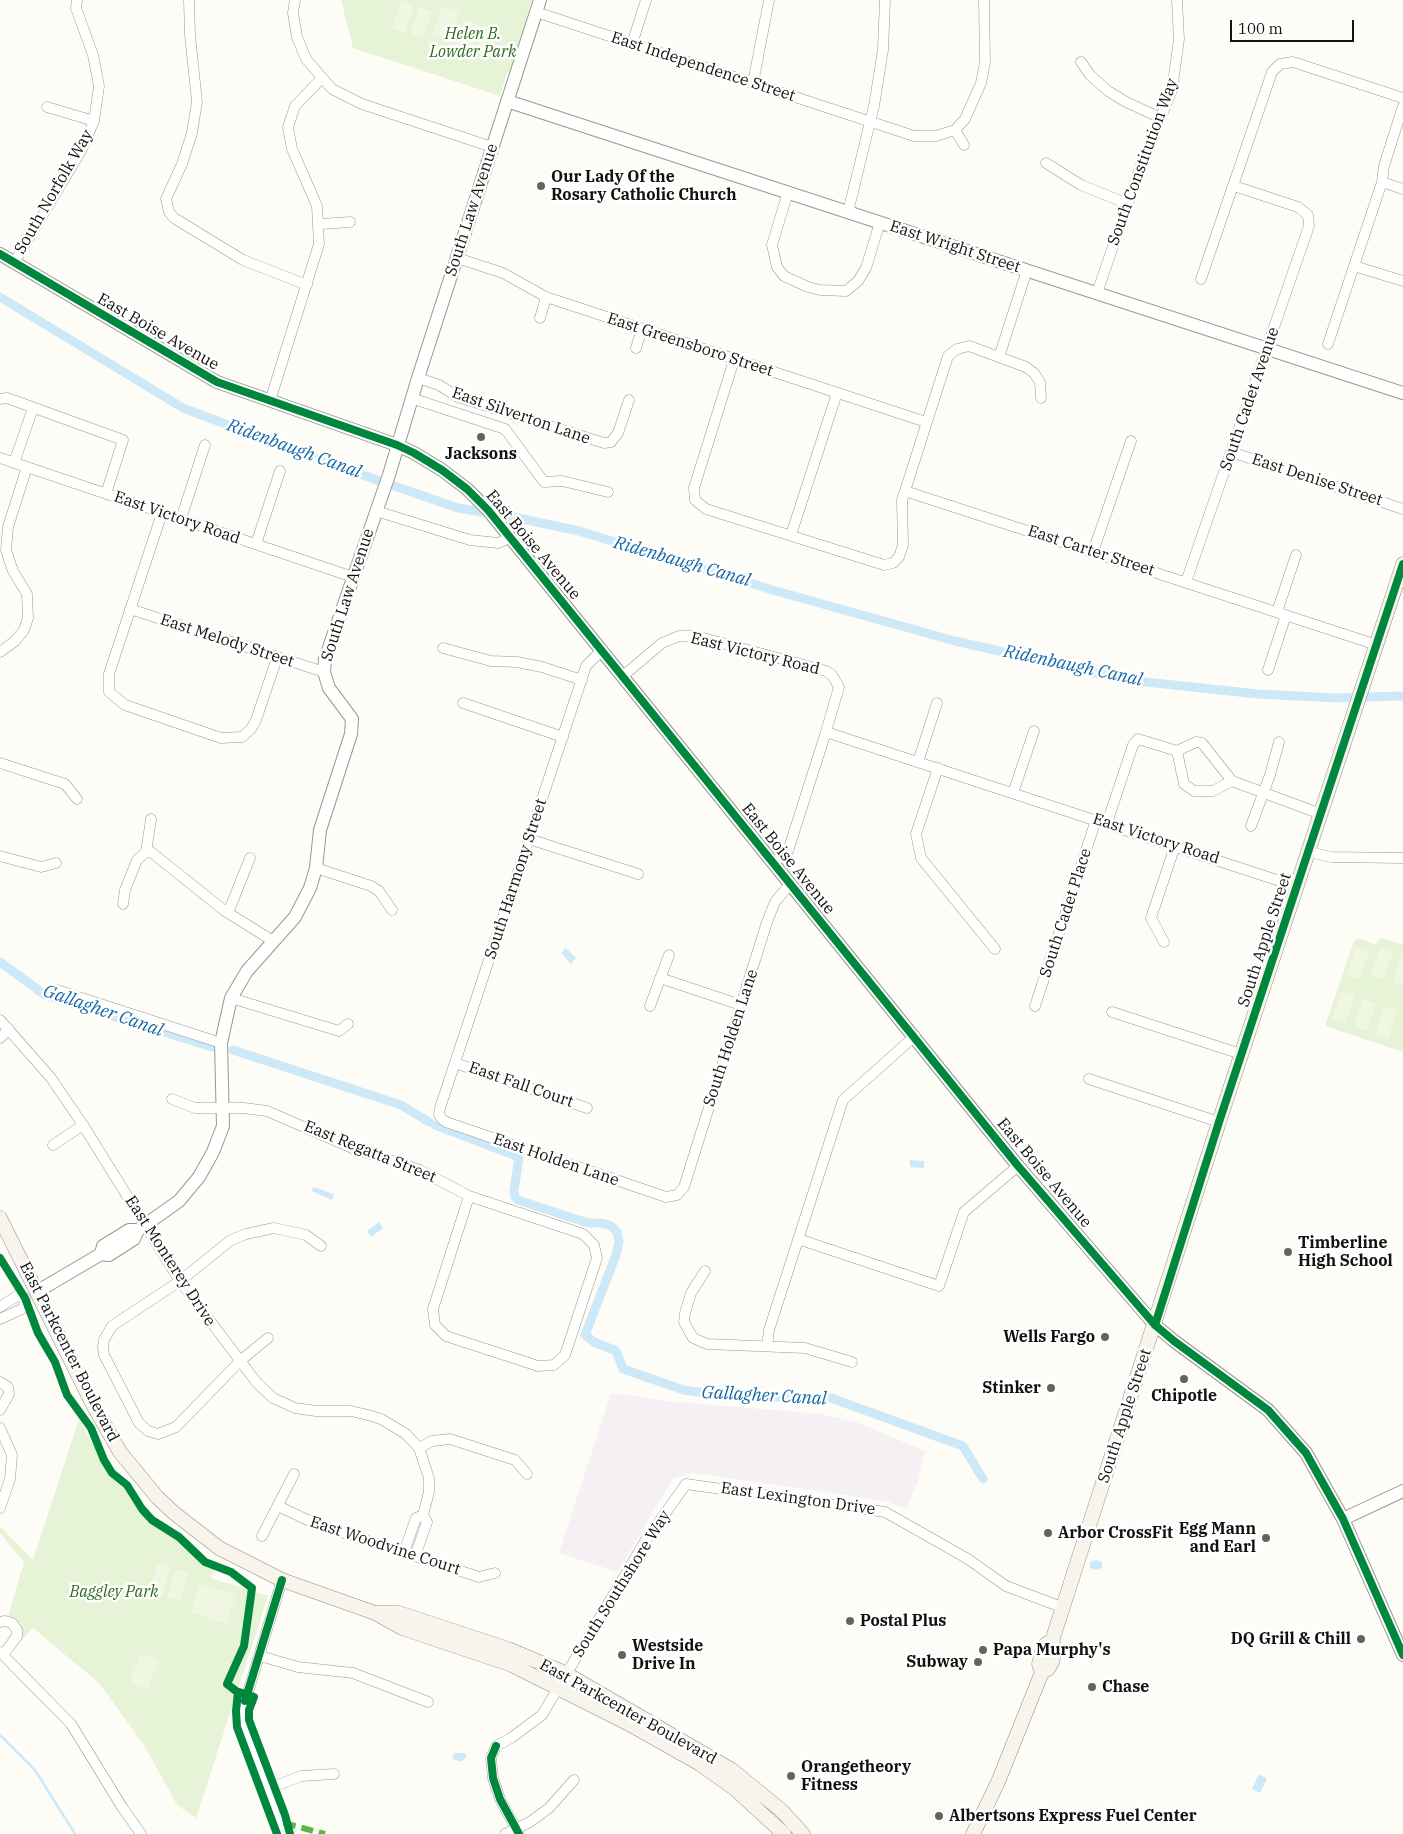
<!DOCTYPE html>
<html>
<head>
<meta charset="utf-8">
<style>
  body { margin:0 }
  #map { position:relative; width:1403px; height:1834px; overflow:hidden; background:#fdfcf7; font-family:"IBM Plex Serif",serif }
  canvas { display:block }
  .scale { position:absolute; left:1230px; top:20px; width:124px; height:22px; box-sizing:border-box; border:2px solid #111; border-top:0; padding-left:6px; font-size:15px; line-height:18px; white-space:nowrap; color:#111; -webkit-text-stroke:4px #fff; paint-order:stroke }
</style>
</head>
<body>
<div id="map">
<canvas width="1403" height="1834"></canvas>
<div class="scale">100 m</div>
</div>
<script>
const g = document.querySelector('canvas').getContext('2d');
g.lineJoin = 'round';
function fill(path, color) { g.fillStyle = color; g.fill(path, 'evenodd'); }
const shape = rows => new Path2D(rows.map(r => 'M' + r).join(''));
function strokePath(path, color, width, dash) { g.strokeStyle = color; g.lineWidth = width; g.lineCap = dash ? 'butt' : 'round'; g.setLineDash(dash || []); g.stroke(path); }
function write(font, color, halo, rows, align = 'center') {
  g.font = font + ' "IBM Plex Serif",serif'; g.lineWidth = 5; g.setLineDash([]); g.textBaseline = 'middle'; g.strokeStyle = halo; g.fillStyle = color; for (const [text, x, y, turn = 0] of rows) {
    g.save(); g.translate(x, y); g.rotate((+turn || 0) * Math.PI / 180); g.textAlign = isNaN(turn) ? turn : align; if (halo) g.strokeText(text, 0, 0); g.fillText(text, 0, 0); g.restore();
  }
}
fill(shape([
  [611,1393,676,1402,821,1414,859,1423,925,1451,918,1481,906,1509,886,1501,693,1473,673,1478,618,1572,559,1553]
]), '#f5f0f3');
fill(shape([
  [341,0,532,0,510,73,507,73,500,96,353,48],
  [1358,938,1376,945,1378,940,1382,938,1403,945,1403,1052,1325,1026,1354,941],
  [79,1419,93,1445,130,1495,159,1526,215,1569,211,1578,268,1596,196,1818,177,1805,144,1745,99,1683,33,1628,21,1641,21,1632,18,1624,14,1618,8,1616,24,1562,0,1533,0,1526,33,1560]
]), '#e7f3d7');
fill(shape([
  [402,0,414,5,405,33,392,28],
  [419,6,432,11,423,38,410,34],
  [442,6,459,12,450,40,432,34],
  [464,20,480,25,471,51,455,46],
  [483,26,499,31,491,58,475,52],
  [1356,947,1369,951,1360,979,1347,975],
  [1380,947,1393,951,1384,979,1371,975],
  [1402,954,1403,954,1403,985,1393,982],
  [1342,991,1355,996,1345,1024,1332,1019],
  [1363,999,1376,1003,1367,1031,1354,1027],
  [1384,1006,1397,1010,1388,1038,1375,1034],
  [158,1563,171,1567,162,1595,149,1591],
  [176,1569,189,1573,180,1601,167,1597],
  [200,1584,236,1595,226,1624,191,1612],
  [140,1654,158,1660,148,1689,130,1683]
]), '#f0f6e1');
fill(shape([
  [566,948,576,958,571,964,561,953],
  [910,1160,924,1161,924,1168,910,1167],
  [313,1187,334,1194,332,1200,312,1191],
  [379,1222,383,1228,371,1237,367,1231],
  [455,1753,465,1753,467,1757,460,1762,452,1758],
  [1259,1774,1267,1779,1260,1793,1252,1789]
]), '#cde8f7');
strokePath(shape([
  [0,1735,35,1770,75,1834]
]), '#cde8f7', 2.5);
strokePath(shape([
  [0,297,183,408,348,470,458,508,518,518,579,531,776,591,955,641,1127,680,1258,694,1336,698,1403,696],
  [0,962,45,995,212,1047],
  [233,1050,401,1105,429,1122],
  [435,1125,519,1157,514,1191,515,1197,518,1200,588,1223,602,1223,611,1226,617,1232,619,1242,616,1255,585,1335,594,1342,616,1351,623,1369,684,1390,727,1396,831,1398,963,1446,983,1479],
  [1094,1565,1098,1565]
]), '#cde8f7', 9);
const minor = shape([
  [189,0,190,35,197,102,192,133,182,164,166,199,169,212,174,218,243,260,307,285],
  [295,0,293,13,297,37,306,59,332,89,362,104,492,147],
  [536,12,914,136,936,136,955,130,965,119,981,83,985,62,984,0],
  [632,44,646,0],
  [1081,62,1090,75,1108,91,1126,102,1161,118],
  [753,83,769,0],
  [47,107,94,121],
  [955,130,964,145],
  [1046,163,1081,185,1128,204],
  [1382,182,1403,189],
  [788,192,772,245,777,267,784,276,808,287,820,290,846,291,858,281,866,268,880,222],
  [848,212,874,106,883,50,885,0],
  [320,224,350,222],
  [457,258,503,273,546,297,926,422],
  [14,263,81,151,94,121,99,86,93,55,76,8,77,0],
  [1354,266,1403,281],
  [1201,279,1272,72,1280,64,1293,62,1403,98],
  [1097,293,1141,165,1172,90,1179,39,1177,0],
  [540,318,546,297],
  [1328,344,1382,182,1384,166,1403,106],
  [636,348,642,329],
  [999,357,1027,270],
  [734,360,694,488,695,500,706,509,884,565,893,563,899,557,903,545,902,500,905,491,948,356,957,349,969,346,1026,367,1034,373,1040,382,1041,398],
  [418,378,439,385,458,397,604,443,611,442,618,433,629,400],
  [411,398,505,429,544,482,562,481,608,492],
  [0,399,7,398,123,440,106,494],
  [270,401,319,244,317,206,292,149,288,127,295,106,321,79],
  [1231,452,1403,509],
  [0,458,353,577],
  [14,463,33,408],
  [905,491,1377,645],
  [376,511,470,540,498,543,510,538],
  [162,513,109,674,109,692,125,705,221,738,242,737,251,729,256,720,277,658],
  [181,519,205,445],
  [791,535,837,393],
  [256,544,280,471],
  [1093,552,1131,441],
  [1186,582,1309,226,1308,215,1298,207,1234,186],
  [130,609,324,672],
  [1277,612,1296,555],
  [443,648,491,661,517,662,542,667,582,680],
  [602,650,586,666,440,1108,439,1115,442,1119,446,1122,666,1197,677,1195,684,1187,767,922,775,902,790,884],
  [0,652,15,641,24,630,28,618,27,594,13,571,6,550,8,527,27,467],
  [1268,670,1286,615],
  [623,676,662,643,679,636,696,636,826,671,832,675,839,687,826,732,1298,887],
  [463,703,563,737],
  [1177,751,1184,784,1194,791,1213,791,1232,781],
  [918,762,937,703],
  [0,763,65,784,77,799],
  [938,768,916,834,921,858,995,949],
  [1013,793,1034,731],
  [1107,823,1133,745,1138,739,1177,751,1196,742,1202,743,1232,781,1321,814],
  [1251,826,1270,775,1279,742],
  [529,839,638,874],
  [146,852,151,819],
  [1309,852,1331,857,1403,858],
  [0,856,41,867,56,863],
  [773,863,788,851,826,732],
  [316,868,371,886,379,891,392,910],
  [123,904,125,890,137,860,146,852,151,852,225,911,273,941],
  [228,913,250,858],
  [1164,942,1151,918,1175,846],
  [660,978,741,1005],
  [57,990,221,1043],
  [231,998,339,1031,348,1024],
  [650,1006,669,955],
  [1035,1006,1096,820],
  [1112,1012,1241,1054],
  [0,1020,51,1078,83,1125,180,1281,257,1383,273,1398,295,1408,316,1411,351,1411,368,1415,381,1419,406,1434,419,1448,429,1478,429,1492,423,1515],
  [0,1038,9,1029],
  [455,1063,587,1108],
  [1089,1079,1219,1122],
  [172,1099,195,1108,244,1108,267,1111,352,1148,420,1170,469,1196,583,1234,594,1245,597,1258,565,1355,554,1365,538,1366,446,1336,435,1325,433,1309,469,1196],
  [53,1145,83,1125],
  [798,1239,939,1286,964,1212,1018,1166],
  [705,1271,691,1293,685,1313,684,1322,693,1338,707,1344,805,1348,852,1362],
  [0,1307,17,1296,25,1298,24,1308,0,1319],
  [268,1338,240,1361,176,1427,158,1434,148,1431,139,1423,104,1355,103,1347,104,1340,112,1326,180,1281,231,1240,246,1234,274,1228,306,1235,321,1246],
  [767,1346,769,1330,843,1100,915,1036],
  [0,1382,8,1387,9,1394,0,1410],
  [0,1428,12,1455,10,1479,0,1508],
  [419,1448,432,1441,450,1439,515,1460,527,1474],
  [278,1506,316,1524,479,1577,495,1573],
  [262,1536,294,1474],
  [404,1552,416,1518,423,1515,427,1522,415,1556],
  [282,1580,246,1699,243,1714,247,1740,281,1822,283,1834],
  [0,1622,5,1621,12,1623,17,1630,17,1636,3,1655,0,1652],
  [3,1655,71,1724,122,1807,141,1834],
  [260,1656,298,1667,353,1673,428,1702],
  [268,1789,301,1776,334,1774],
  [505,1834,530,1822,549,1808,574,1780],
  [519,1834,500,1799,493,1778,491,1758,496,1746,511,1738,542,1715,644,1543,686,1484,885,1512,968,1559,1006,1586,1064,1608]
]);
const tertiary = shape([
  [507,101,1403,393],
  [0,254,217,382,397,445,414,453,442,470,467,489,488,510,1018,1166,1155,1325,1174,1341,1268,1410,1306,1453,1343,1519,1403,1655],
  [138,1230,179,1201,199,1177,213,1152,223,1126,221,1043,231,998,247,971,295,917,310,888,316,868,320,830,351,734,352,719,329,688,324,672,325,659,389,475,418,378,540,0],
  [38,1291,101,1254,109,1255,134,1239,138,1230,129,1230,103,1246,101,1254],
  [1343,1519,1403,1491]
]);
const secondary = shape([
  [0,1218,92,1403,120,1452,157,1497,174,1513,219,1548,282,1580,375,1613,402,1628,512,1665,629,1724,700,1764,735,1789,784,1834],
  [376,1613,399,1613,508,1649,565,1673,732,1770,782,1811,803,1834],
  [1042,1672,1039,1664,1042,1652,1046,1644,1052,1641],
  [973,1834,998,1782,1042,1672,1048,1669,1052,1662,1055,1649,1052,1641,1219,1122,1403,564]
]);
strokePath(minor, '#979795', 11);
strokePath(tertiary, '#979795', 14);
strokePath(secondary, '#8e8d8b', 15);
strokePath(minor, '#fffffe', 10);
strokePath(tertiary, '#fffffe', 12);
strokePath(secondary, '#f6f4eb', 14);
strokePath(shape([
  [284,1823,325,1834]
]), '#58b947', 6, [12, 6]);
strokePath(shape([
  [0,254,217,382,397,445,414,453,442,470,467,489,488,510,1018,1166,1155,1325,1174,1341,1268,1410,1306,1453,1343,1519,1403,1655],
  [0,1258,25,1298,38,1333,55,1362,67,1395,91,1428,104,1460,112,1473,127,1485,142,1509,152,1520,179,1537,205,1562,231,1572,252,1588,244,1646,227,1684,236,1691,254,1697,249,1710,249,1720,285,1815,290,1834],
  [1155,1325,1219,1122,1403,564],
  [238,1692,236,1711,237,1727,277,1834],
  [245,1701,282,1580],
  [496,1746,491,1758,493,1778,500,1799,519,1834]
]), '#00873e', 8);
for (const [x, y, r, color] of [
  [541,186,5,"#646362"],
  [481,437,5,"#646362"],
  [1288,1252,5,"#646362"],
  [1105,1337,5,"#646362"],
  [1184,1379,5,"#646362"],
  [1051,1388,5,"#646362"],
  [1048,1533,5,"#646362"],
  [1266,1538,5,"#646362"],
  [850,1621,5,"#646362"],
  [1361,1639,5,"#646362"],
  [983,1650,5,"#646362"],
  [622,1655,5,"#646362"],
  [978,1662,5,"#646362"],
  [1092,1687,5,"#646362"],
  [791,1776,5,"#646362"],
  [939,1816,5,"#646362"]
]) { const dot = new Path2D(); dot.arc(x, y, r, 0, 2 * Math.PI); g.fillStyle = color; g.fill(dot); strokePath(dot, '#fff', 2); }
write('italic 16px', '#2f6b1f', '#fff', [
  ["Helen B.",473,34],
  ["Lowder Park",473,52],
  ["Baggley Park",114,1592]
]);
write('16px', '#111', '#fff', [
  ["East Independence Street",703,67,18],
  ["South Constitution Way",1143,162,-70],
  ["South Norfolk Way",54,192,-60],
  ["South Law Avenue",472,210,-72],
  ["East Wright Street",955,247,18],
  ["East Boise Avenue",158,332,30],
  ["East Greensboro Street",690,345,18],
  ["South Cadet Avenue",1250,399,-71],
  ["East Silverton Lane",521,416,19],
  ["East Denise Street",1317,480,18],
  ["East Victory Road",177,518,19],
  ["East Boise Avenue",533,545,50],
  ["East Carter Street",1091,551,18],
  ["South Law Avenue",348,595,-72],
  ["East Melody Street",227,641,18],
  ["East Victory Road",755,654,14],
  ["East Victory Road",1156,839,18],
  ["East Boise Avenue",788,859,51],
  ["South Harmony Street",516,879,-72],
  ["South Cadet Place",1066,913,-72],
  ["South Apple Street",1265,940,-72],
  ["South Holden Lane",731,1038,-72],
  ["East Fall Court",521,1085,19],
  ["East Regatta Street",370,1152,22],
  ["East Holden Lane",556,1160,19],
  ["East Boise Avenue",1044,1173,50],
  ["East Monterey Drive",170,1261,57],
  ["East Parkcenter Boulevard",69,1352,63],
  ["South Apple Street",1125,1416,-72],
  ["East Lexington Drive",798,1499,8],
  ["East Woodvine Court",385,1546,18],
  ["South Southshore Way",622,1584,-58],
  ["East Parkcenter Boulevard",628,1712,29]
]);
write('bold 16px', '#111', '#fff', [
  ["Our Lady Of the",551,177],
  ["Rosary Catholic Church",551,195],
  ["Jacksons",481,454,"center"],
  ["Timberline",1298,1243],
  ["High School",1298,1261],
  ["Wells Fargo",1095,1337,"right"],
  ["Stinker",1041,1388,"right"],
  ["Chipotle",1184,1396,"center"],
  ["Egg Mann",1256,1529,"right"],
  ["and Earl",1256,1547,"right"],
  ["Arbor CrossFit",1058,1533],
  ["Postal Plus",860,1621],
  ["DQ Grill & Chill",1351,1639,"right"],
  ["Westside",632,1646],
  ["Drive In",632,1664],
  ["Papa Murphy's",993,1650],
  ["Subway",968,1662,"right"],
  ["Chase",1102,1687],
  ["Orangetheory",801,1767],
  ["Fitness",801,1785],
  ["Albertsons Express Fuel Center",949,1816]
], 'left');
write('italic 18px', '#1768a6', '#fff', [
  ["Ridenbaugh Canal",294,449,20],
  ["Ridenbaugh Canal",682,562,16],
  ["Ridenbaugh Canal",1073,666,12],
  ["Gallagher Canal",103,1011,19],
  ["Gallagher Canal",764,1396,3]
]);
</script>
</body>
</html>
